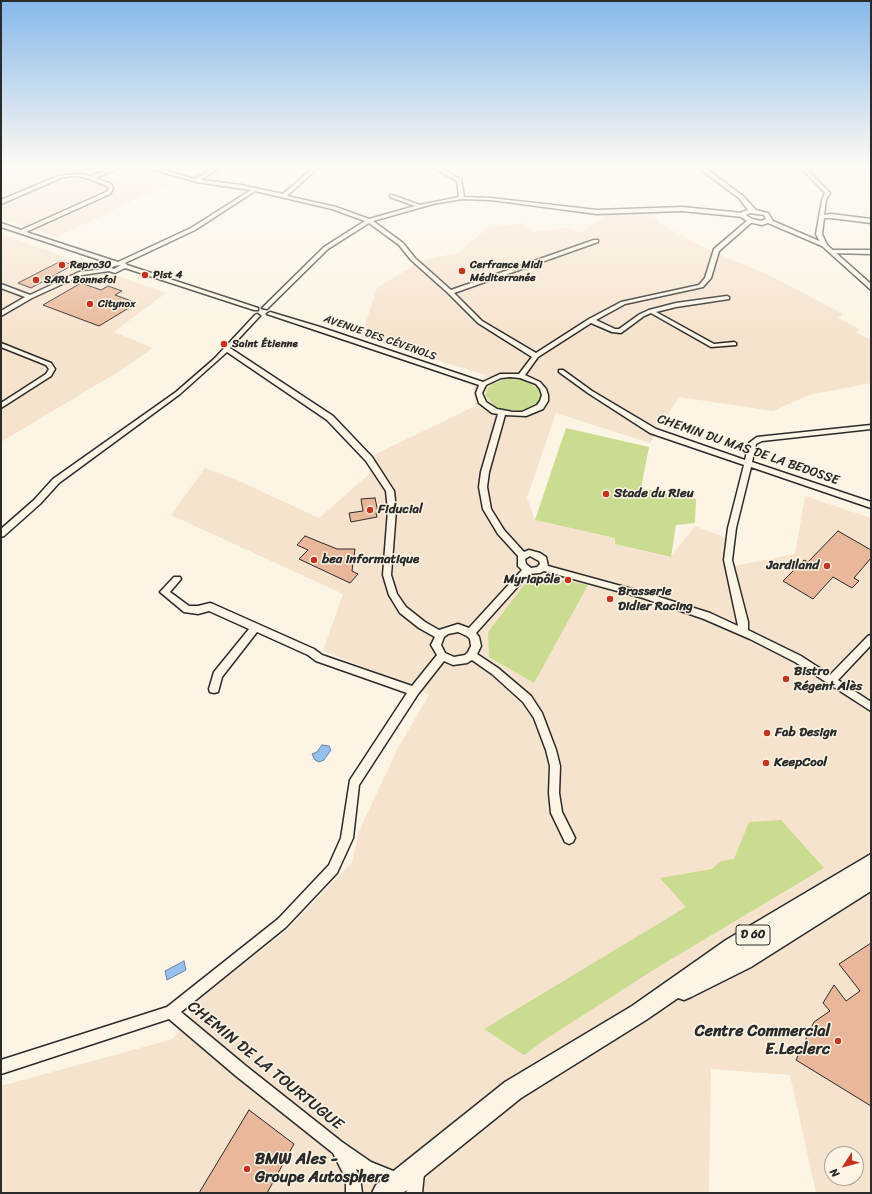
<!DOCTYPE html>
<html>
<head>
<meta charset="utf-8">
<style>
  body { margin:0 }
  #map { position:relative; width:872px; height:1194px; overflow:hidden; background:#fcf5e5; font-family:Sriracha,sans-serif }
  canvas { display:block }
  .frame { position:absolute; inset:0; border:2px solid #2b2b2b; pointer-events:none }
  .north { position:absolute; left:824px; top:1146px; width:40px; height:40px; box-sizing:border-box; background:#fcf5e5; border:1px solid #a8a49b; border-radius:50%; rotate:234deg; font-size:11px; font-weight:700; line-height:16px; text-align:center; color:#2b2b2b }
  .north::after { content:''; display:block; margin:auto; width:14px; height:18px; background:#c8321e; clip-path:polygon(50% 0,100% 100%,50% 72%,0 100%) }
</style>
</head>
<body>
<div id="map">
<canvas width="872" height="1194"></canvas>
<div class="frame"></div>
<div class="north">N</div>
</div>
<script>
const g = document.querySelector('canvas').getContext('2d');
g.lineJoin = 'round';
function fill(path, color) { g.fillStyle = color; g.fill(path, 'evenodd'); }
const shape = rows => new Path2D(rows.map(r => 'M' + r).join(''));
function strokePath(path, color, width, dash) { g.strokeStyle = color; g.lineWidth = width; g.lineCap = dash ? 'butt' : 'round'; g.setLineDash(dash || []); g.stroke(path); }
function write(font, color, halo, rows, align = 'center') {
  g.font = font + ' Sriracha,sans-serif'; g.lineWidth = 3; g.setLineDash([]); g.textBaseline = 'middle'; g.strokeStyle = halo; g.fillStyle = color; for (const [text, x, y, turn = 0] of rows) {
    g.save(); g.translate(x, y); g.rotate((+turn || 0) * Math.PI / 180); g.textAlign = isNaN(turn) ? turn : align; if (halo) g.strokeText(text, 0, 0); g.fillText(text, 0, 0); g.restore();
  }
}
fill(shape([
  [2,167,50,167,64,171,73,167,112,167,130,173,145,168,179,179,57,237,1,218],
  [652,212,659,223,705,248,773,277,843,314,838,318,860,329,856,332,871,340,871,383,809,395,773,411,679,397,650,443,556,413,527,498,535,520,615,538,615,544,670,557,695,526,726,538,734,566,795,554,805,496,871,518,871,1193,816,1193,790,1075,711,1069,709,1193,1,1193,1,1086,173,1039,201,998,286,931,352,862,359,831,398,748,429,695,409,685,323,651,343,594,171,515,205,468,235,479,319,518,368,475,374,455,475,406,473,387,486,375,361,337,377,288,422,260,458,253,487,228,523,223,532,232,568,228,580,233,610,213],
  [832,1154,856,1154,856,1178,832,1178],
  [1,234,166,293,114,332,153,348,118,372,1,442]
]), '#f6e3ce');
fill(shape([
  [505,379,523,380,537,388,540,393,540,399,537,404,522,411,503,409,495,406,486,396,487,390,491,385],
  [566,428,649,447,641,488,696,499,695,523,676,525,671,557,615,544,615,538,535,520],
  [544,577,588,585,534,683,489,657,488,632,527,581],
  [781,820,824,868,658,967,546,1039,524,1055,484,1029,686,907,660,878,712,869,721,861,734,859,749,822]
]), '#cadc90');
const water = shape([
  [322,745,329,746,331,750,324,760,319,762,315,760,312,754,317,752,322,745],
  [184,961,186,970,167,980,165,971,184,961]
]);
fill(water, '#94c0ed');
strokePath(water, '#6a849f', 1);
const building = shape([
  [61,261,73,265,31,288,18,283,61,261],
  [81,283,101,290,108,286,122,291,115,295,137,303,99,326,43,305,81,283],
  [375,498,378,512,376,513,377,517,351,522,349,513,363,511,361,499,375,498],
  [838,531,871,550,871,558,854,578,859,581,852,588,833,577,813,599,783,581,804,560,808,562,838,531],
  [305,536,337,549,355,549,352,571,358,574,350,583,299,559,308,550,297,545,305,536],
  [871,943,871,1106,796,1060,814,1022,830,1011,823,1003,834,985,846,1001,860,991,839,964,871,943],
  [249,1110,294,1144,267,1193,199,1193,249,1110]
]);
fill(building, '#e9b89a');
strokePath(building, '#2b2b2b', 1);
const minor = shape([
  [115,167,122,167,95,178,111,184,113,189,110,194,26,232,118,262,191,228,251,190,196,182,145,167,153,167,195,179,215,167,221,167,201,180,241,185,283,194,314,167,319,167,287,196,336,207,369,219,415,206,390,197,390,195,392,195,420,205,459,197,457,181,432,167,438,167,461,179,464,197,491,198,597,210,682,207,743,213,746,215,743,217,682,211,597,214,491,200,462,199,433,204,373,221,403,243,415,258,451,290,594,240,598,240,598,242,454,293,482,321,536,353,589,319,621,302,699,285,705,278,714,249,748,220,752,220,752,222,719,251,711,278,703,287,625,304,596,320,615,329,619,329,640,314,649,310,676,303,727,296,729,297,729,299,676,307,656,312,714,344,734,342,736,343,736,345,711,347,651,313,644,316,621,333,612,332,591,323,538,357,525,375,540,382,546,389,548,395,548,401,543,409,526,416,505,415,489,472,487,487,491,509,504,530,524,552,529,550,540,553,546,557,548,566,643,592,710,613,738,626,724,560,728,528,744,465,650,433,588,393,559,372,559,370,563,370,592,391,656,429,745,460,749,443,757,437,871,425,871,429,762,441,756,444,752,462,871,502,871,508,751,467,736,528,732,560,748,622,748,630,801,656,830,675,868,636,871,635,871,645,838,680,871,702,871,711,795,662,750,639,704,619,643,598,544,571,540,573,529,574,476,633,479,637,481,646,477,654,498,668,531,696,542,713,556,750,560,766,559,793,562,812,575,838,573,842,569,844,565,842,551,813,549,793,550,766,546,750,534,718,523,702,492,674,472,660,467,663,453,665,444,661,418,694,359,785,353,838,337,873,286,927,181,1012,246,1066,342,1142,371,1162,403,1175,405,1180,403,1185,398,1187,356,1169,360,1178,362,1193,346,1193,346,1179,333,1153,236,1076,169,1019,1,1074,1,1060,167,1007,278,919,329,865,341,838,350,780,407,693,316,661,308,655,257,632,222,677,218,692,214,693,210,692,209,689,214,672,249,629,209,611,198,614,184,612,160,592,174,577,180,577,181,579,170,592,189,606,198,606,210,603,213,604,314,649,322,655,412,686,437,655,431,645,435,637,419,628,400,613,389,595,383,575,388,510,386,491,366,461,327,420,227,352,180,394,59,483,40,504,4,536,1,537,1,529,34,500,53,479,176,392,214,359,255,315,257,314,260,316,259,317,230,348,333,416,372,457,394,491,396,510,391,575,397,594,406,607,425,622,439,630,458,624,469,628,522,570,518,566,518,556,498,534,483,509,479,487,481,472,498,414,492,413,479,403,476,393,479,385,267,314,270,312,320,327,483,382,500,374,519,374,532,357,478,323,448,293,411,260,399,245,369,223,328,249,267,309,262,308,324,247,365,221,332,209,255,191,195,230,125,263,127,265,258,308,258,310,254,310,125,268,115,273,109,271,82,275,32,298,1,316,1,311,25,297,1,288,1,284,30,295,79,272,104,269,109,263,1,227,1,223,21,230,106,192,109,189,107,186,89,179,79,176,70,176,61,178,1,204,1,200,58,176,79,174,91,176,115,167],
  [121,265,114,269,111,268,114,266,121,265],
  [510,377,520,378,536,384,540,389,542,395,540,401,537,405,522,412,513,412,497,409,486,402,482,393,486,385,501,378,510,377],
  [530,556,539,561,540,564,537,567,531,568,526,564,525,559,530,556],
  [458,632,467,636,470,639,471,646,468,652,465,655,454,657,445,653,441,645,444,637,448,634,458,632],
  [800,167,805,167,830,193,826,200,824,215,831,214,871,219,871,223,831,218,824,218,822,234,827,245,822,246,816,234,822,200,825,193,800,167],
  [832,250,871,250,871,254,830,253,830,251,832,250],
  [1,343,51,363,55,369,51,376,1,408,1,403,46,374,49,369,46,365,1,347,1,343],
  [417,1166,422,1168,424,1173,422,1193,406,1193,410,1173,412,1168,417,1166]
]);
const tertiary = shape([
  [697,167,704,167,743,196,756,210,768,213,773,221,826,244,871,284,871,290,822,246,768,223,762,225,748,222,740,216,742,212,748,210,739,198,697,167],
  [750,213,764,215,766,219,761,221,752,219,746,215,750,213]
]);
const primary = shape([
  [871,854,871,891,751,967,691,997,684,1000,678,998,646,1020,521,1098,403,1193,372,1193,376,1185,505,1082,632,1006,726,940,871,854]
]);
strokePath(minor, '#2b2b2b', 3);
strokePath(tertiary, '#2b2b2b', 3);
strokePath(primary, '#2b2b2b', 3);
fill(minor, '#fcf5e5');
fill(tertiary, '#fcf5e5');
fill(primary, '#fcf5e5');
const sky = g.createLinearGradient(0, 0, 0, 334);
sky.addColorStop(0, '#86b9ea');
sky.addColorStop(0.5, '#fefaf3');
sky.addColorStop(1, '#fefaf300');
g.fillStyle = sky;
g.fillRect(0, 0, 872, 334);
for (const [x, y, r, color] of [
  [62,265,4,"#c8321e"],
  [462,271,4,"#c8321e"],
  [145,275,4,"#c8321e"],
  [36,280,4,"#c8321e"],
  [90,304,4,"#c8321e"],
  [224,344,4,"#c8321e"],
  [606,494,4,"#c8321e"],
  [370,510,4,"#c8321e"],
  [314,560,4,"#c8321e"],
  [827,566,4,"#c8321e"],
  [568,580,4,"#c8321e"],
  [610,599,4,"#c8321e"],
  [786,679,4,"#c8321e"],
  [767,733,4,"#c8321e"],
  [766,763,4,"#c8321e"],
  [838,1041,4,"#c8321e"],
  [247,1169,4,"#c8321e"]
]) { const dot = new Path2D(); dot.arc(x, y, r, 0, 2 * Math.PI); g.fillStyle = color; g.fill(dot); strokePath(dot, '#fcf5e5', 1.5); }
write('bold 11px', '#2b2b2b', '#fcf5e5', [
  ["Repro30",70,265],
  ["Cerfrance Midi",470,265],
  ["Méditerranée",470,278],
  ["Pist 4",153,275],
  ["SARL Bonnefoi",44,280],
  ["Citynox",98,304],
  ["Saint Étienne",232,344]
], 'left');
write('11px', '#2b2b2b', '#fcf5e5', [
  ["AVENUE DES CÉVENOLS",380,338,19]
]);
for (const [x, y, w] of [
  [753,935,34]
]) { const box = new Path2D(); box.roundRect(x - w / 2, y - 10, w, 20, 3); g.fillStyle = '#fcf5e5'; g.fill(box); strokePath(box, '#2b2b2b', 1); }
write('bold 12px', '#2b2b2b', null, [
  ["D 60",753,935]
]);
write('13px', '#2b2b2b', '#fcf5e5', [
  ["CHEMIN DU MAS DE LA BEDOSSE",748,450,19]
]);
write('bold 13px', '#2b2b2b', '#fcf5e5', [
  ["Stade du Rieu",614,494],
  ["Fiducial",378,510],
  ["bea informatique",322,560],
  ["Jardiland",819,566,"right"],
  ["Myriapôle",560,580,"right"],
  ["Brasserie",618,592],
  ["Didier Racing",618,607],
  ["Bistro",794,672],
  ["Régent Alès",794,687],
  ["Fab Design",775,733],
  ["KeepCool",774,763]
], 'left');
write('bold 16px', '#2b2b2b', '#fcf5e5', [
  ["Centre Commercial",830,1032],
  ["E.Leclerc",830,1050],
  ["BMW Ales -",255,1160,"left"],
  ["Groupe Autosphere",255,1178,"left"]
], 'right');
write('16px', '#2b2b2b', '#fcf5e5', [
  ["CHEMIN DE LA TOURTUGUE",265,1066,39]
]);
</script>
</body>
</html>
